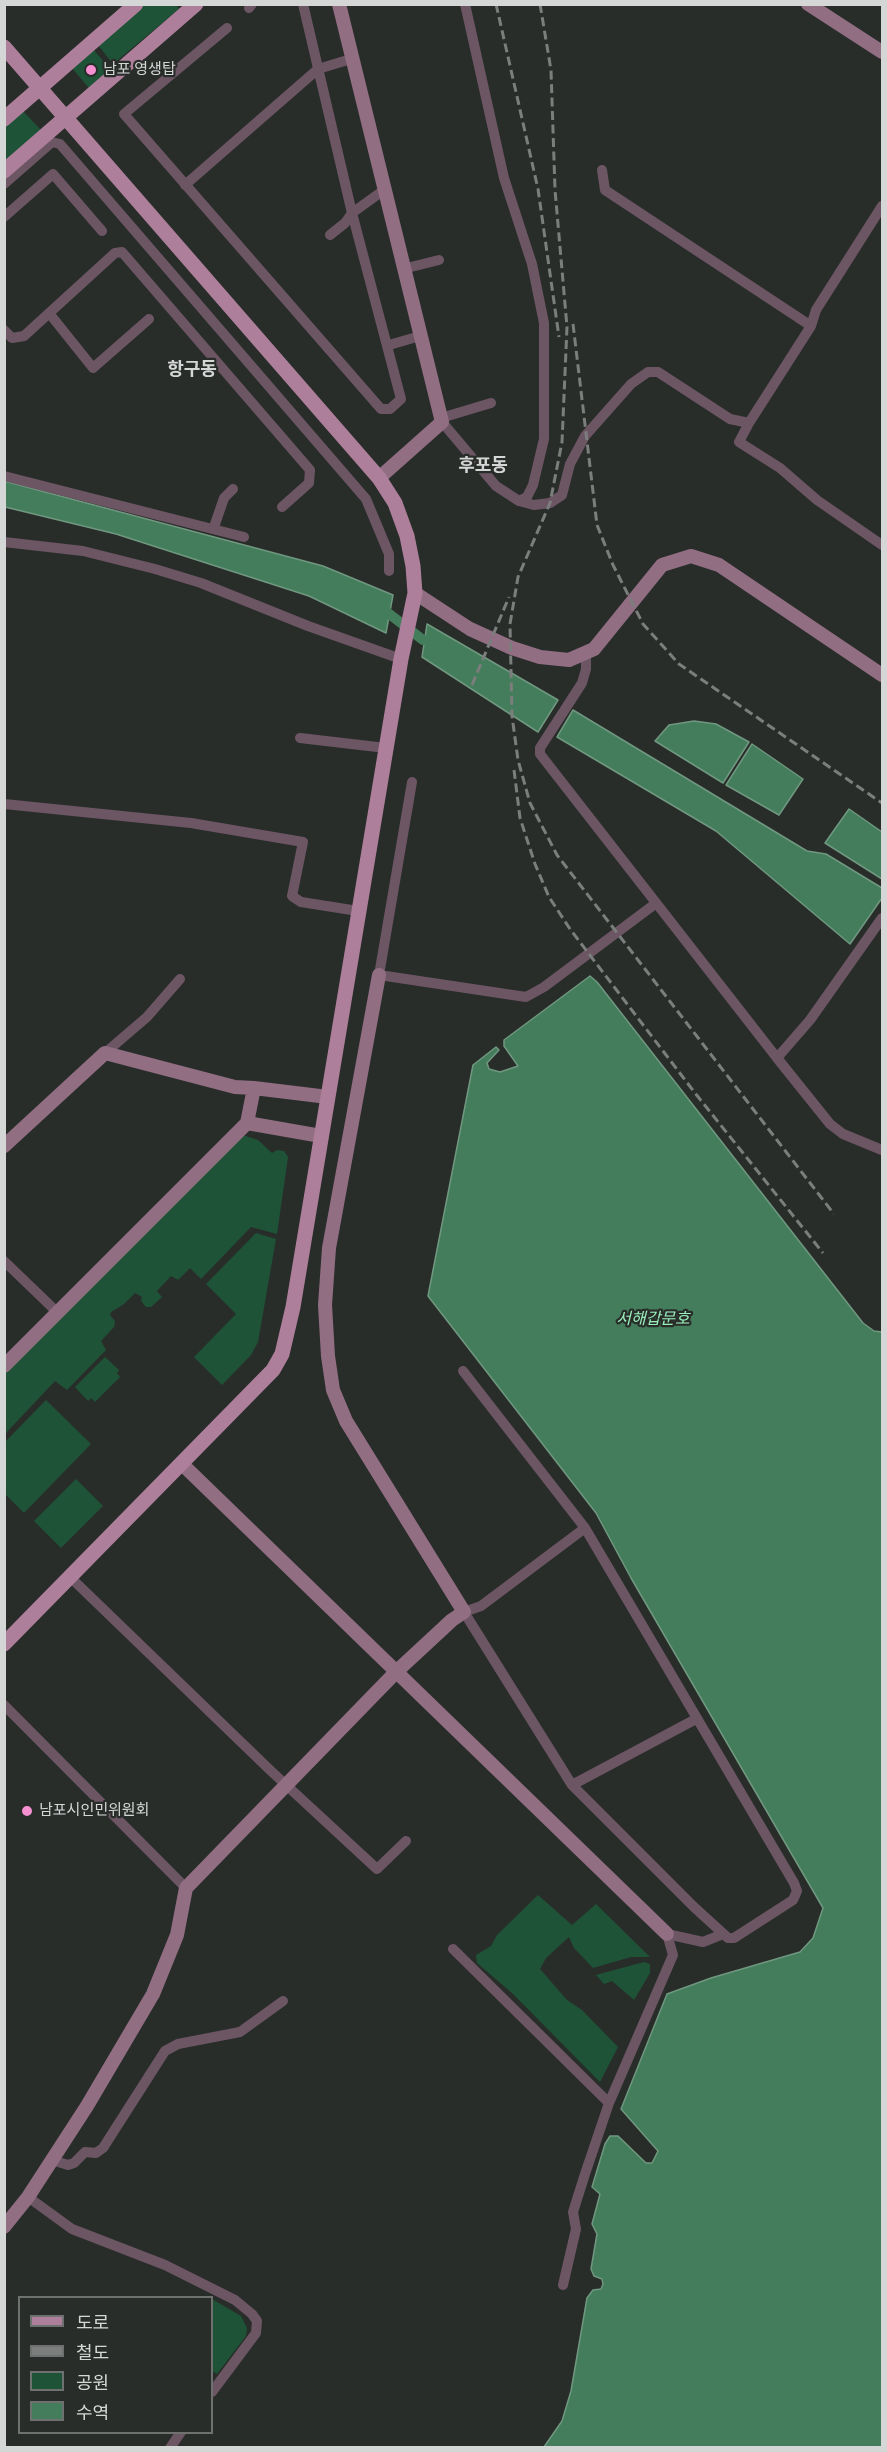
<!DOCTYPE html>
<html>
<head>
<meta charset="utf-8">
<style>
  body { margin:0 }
  #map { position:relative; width:887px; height:2452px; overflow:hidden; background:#292d2a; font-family:Rubik,"Noto Sans KR",sans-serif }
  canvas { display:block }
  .frame { position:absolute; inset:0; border:6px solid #d5d7d6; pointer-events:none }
  .legend { position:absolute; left:18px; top:2296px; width:195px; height:138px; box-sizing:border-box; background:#292d2a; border:2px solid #6e716f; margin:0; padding:8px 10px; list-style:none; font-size:18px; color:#d5d7d6 }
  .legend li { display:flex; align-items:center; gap:12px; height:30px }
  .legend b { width:30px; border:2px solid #6e716f }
</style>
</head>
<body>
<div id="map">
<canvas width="887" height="2452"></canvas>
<div class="frame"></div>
<ul class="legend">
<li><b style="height:8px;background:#ae7f9b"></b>도로</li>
<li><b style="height:8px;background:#7b7e7c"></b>철도</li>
<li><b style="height:16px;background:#1e5337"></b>공원</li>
<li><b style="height:16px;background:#447d5b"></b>수역</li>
</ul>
</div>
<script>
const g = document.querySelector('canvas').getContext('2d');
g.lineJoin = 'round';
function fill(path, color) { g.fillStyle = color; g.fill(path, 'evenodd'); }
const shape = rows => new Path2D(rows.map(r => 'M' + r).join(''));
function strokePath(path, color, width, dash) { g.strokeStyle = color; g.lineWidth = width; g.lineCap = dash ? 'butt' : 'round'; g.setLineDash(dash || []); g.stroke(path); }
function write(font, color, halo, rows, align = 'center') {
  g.font = font + ' Rubik,"Noto Sans KR",sans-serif'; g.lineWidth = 4.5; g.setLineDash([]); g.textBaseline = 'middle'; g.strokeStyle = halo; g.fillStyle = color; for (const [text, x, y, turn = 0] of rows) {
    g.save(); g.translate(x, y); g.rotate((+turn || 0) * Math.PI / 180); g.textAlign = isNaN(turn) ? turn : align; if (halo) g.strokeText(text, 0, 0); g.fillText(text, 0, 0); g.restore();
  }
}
fill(shape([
  [145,5,176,5,179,9,113,64,98,45],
  [93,49,110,69,89,88,72,68],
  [23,111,41,130,5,161,4,127],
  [239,1134,258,1140,272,1153,277,1150,284,1151,288,1157,277,1234,251,1227,201,1279,190,1268,178,1280,171,1276,157,1291,162,1297,151,1307,146,1307,141,1301,142,1297,135,1293,124,1304,111,1312,110,1315,115,1321,114,1327,101,1341,106,1350,67,1390,55,1381,5,1434,5,1373],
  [256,1233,276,1239,258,1342,251,1355,222,1385,194,1357,236,1314,206,1284],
  [105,1357,119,1370,117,1373,120,1377,95,1402,91,1398,88,1401,75,1387],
  [46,1400,91,1444,24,1513,5,1494,5,1442],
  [76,1479,103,1506,61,1548,34,1521],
  [538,1895,572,1925,596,1904,650,1957,631,1957,593,1968,574,1948,569,1937,546,1958,540,1969,567,2000,582,2010,618,2047,600,2082,512,1993,477,1963,476,1955,491,1946,497,1935],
  [644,1962,650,1964,650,1973,634,2000,612,1981,604,1984,596,1975],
  [212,2299,241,2316,247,2328,246,2336,217,2374,212,2371]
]), '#1e5337');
const water = shape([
  [4,481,323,566,393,595,386,633,309,596,116,534,5,507,4,481],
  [427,624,558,700,538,732,422,657,427,624],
  [573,710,807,851,826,854,882,888,882,898,850,944,716,831,557,737,573,710],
  [694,721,716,724,749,742,723,783,655,741,669,725,694,721],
  [752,744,803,779,779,815,726,785,752,744],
  [849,809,882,832,882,879,825,843,849,809],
  [590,976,597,982,863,1323,874,1331,882,1332,882,2447,544,2447,562,2421,571,2391,587,2298,593,2290,601,2289,603,2284,602,2279,594,2276,591,2269,597,2234,592,2224,600,2194,592,2187,605,2144,610,2136,618,2136,646,2163,652,2163,658,2151,621,2109,667,1994,711,1978,800,1952,813,1938,823,1908,631,1578,596,1513,428,1296,473,1065,496,1047,499,1050,487,1063,489,1069,500,1072,518,1066,504,1046,504,1040,590,976]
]);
fill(water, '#447d5b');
strokePath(water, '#709880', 1.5);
strokePath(shape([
  [379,606,423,640]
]), '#447d5b', 10);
strokePath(shape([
  [465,4,504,178,532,264,544,323,544,439,533,485,527,497,519,501],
  [249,8,252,4],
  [227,28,124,114,381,409,390,409,401,399,352,213,303,4],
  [602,170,605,190,811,326],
  [4,184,52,142,60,144,366,499,389,554,389,571],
  [185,185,318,69,351,59],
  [4,217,53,174,102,231],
  [330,235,345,223,352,213,384,190],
  [403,269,439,260],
  [49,313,93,368,149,319],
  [4,330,12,338,24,336,115,253,122,252,310,470,309,483,282,507],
  [389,345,420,336],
  [441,418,491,403],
  [442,422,496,486,519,501,534,505,550,503,562,495,570,464,585,436,631,384,648,372,658,372,730,419,749,423,811,326,816,310,882,206],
  [749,423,739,442,780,468,817,500,882,545],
  [4,476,244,537],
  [214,527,224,498,233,489],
  [4,542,83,551,155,569,201,583,308,626,401,659],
  [586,655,586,669,582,683,540,748,540,754,777,1058],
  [300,738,386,748],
  [412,782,379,975,526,997,544,987,655,904],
  [4,804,191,823,303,842,292,896,301,902,358,911],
  [882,918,810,1020,777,1058,830,1124,843,1134,882,1150],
  [105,1053,147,1017,180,979],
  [4,1261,58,1313],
  [463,1371,585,1528,794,1883,797,1891,793,1900,734,1938,728,1938,694,1907,572,1785,464,1612,481,1606,585,1528],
  [69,1576,271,1771,377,1869,406,1841],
  [4,1705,186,1888],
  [572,1785,696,1719],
  [453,1949,609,2103],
  [52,2160,68,2165,74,2163,85,2152,96,2153,103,2148,165,2051,178,2044,240,2032,283,2001],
  [28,2197,72,2229,165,2265,235,2300,252,2314,257,2321,256,2333,212,2392],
  [563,2285,576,2229,573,2212,585,2174,609,2103,673,1955,667,1934,703,1942,723,1934],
  [170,2448,181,2432]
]), '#6d5664', 10);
strokePath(shape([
  [339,4,442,422,379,478],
  [808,4,882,52],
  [415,593,470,629,512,648,540,657,569,660,594,649,662,565,691,556,719,565,882,675],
  [321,1136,247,1123,254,1088,328,1097],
  [4,1146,105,1053,235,1087,254,1088],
  [4,1366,247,1123],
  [182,1464,667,1934],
  [4,2227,28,2197,87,2106,153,1994,177,1935,186,1888,397,1671,452,1620,464,1612,346,1421,333,1390,328,1356,325,1305,329,1248,379,975]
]), '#926e83', 14);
strokePath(shape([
  [4,47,379,478,395,503,407,536,413,566,415,593,401,659,293,1307,282,1354,273,1370,4,1644],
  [4,119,136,4],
  [4,171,196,4]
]), '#ae7f9b', 15);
strokePath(shape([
  [496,4,538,189,559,337],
  [540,4,551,70,555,190,567,327,562,442,550,503,518,577,510,624,512,716,518,760,530,803,557,855,834,1214],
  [573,324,597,525,613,565,643,624,679,664,882,803],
  [472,685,509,597],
  [514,770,520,818,535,864,549,897,570,929,695,1093,823,1253]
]), '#7b7e7c', 3, [9, 4.5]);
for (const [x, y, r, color] of [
  [91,70,6,"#f690d0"],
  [27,1811,6,"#f690d0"]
]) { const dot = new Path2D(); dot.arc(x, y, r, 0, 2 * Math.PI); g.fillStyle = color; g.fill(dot); strokePath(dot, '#292d2a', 2); }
write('15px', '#d5d7d6', '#292d2a', [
  ["남포 영생탑",103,70],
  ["남포시인민위원회",39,1811]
], 'left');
write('italic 16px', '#98eebb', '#292d2a', [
  ["서해갑문호",653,1319]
]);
write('bold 18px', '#d5d7d6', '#292d2a', [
  ["항구동",192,370],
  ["후포동",483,466]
]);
</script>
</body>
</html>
